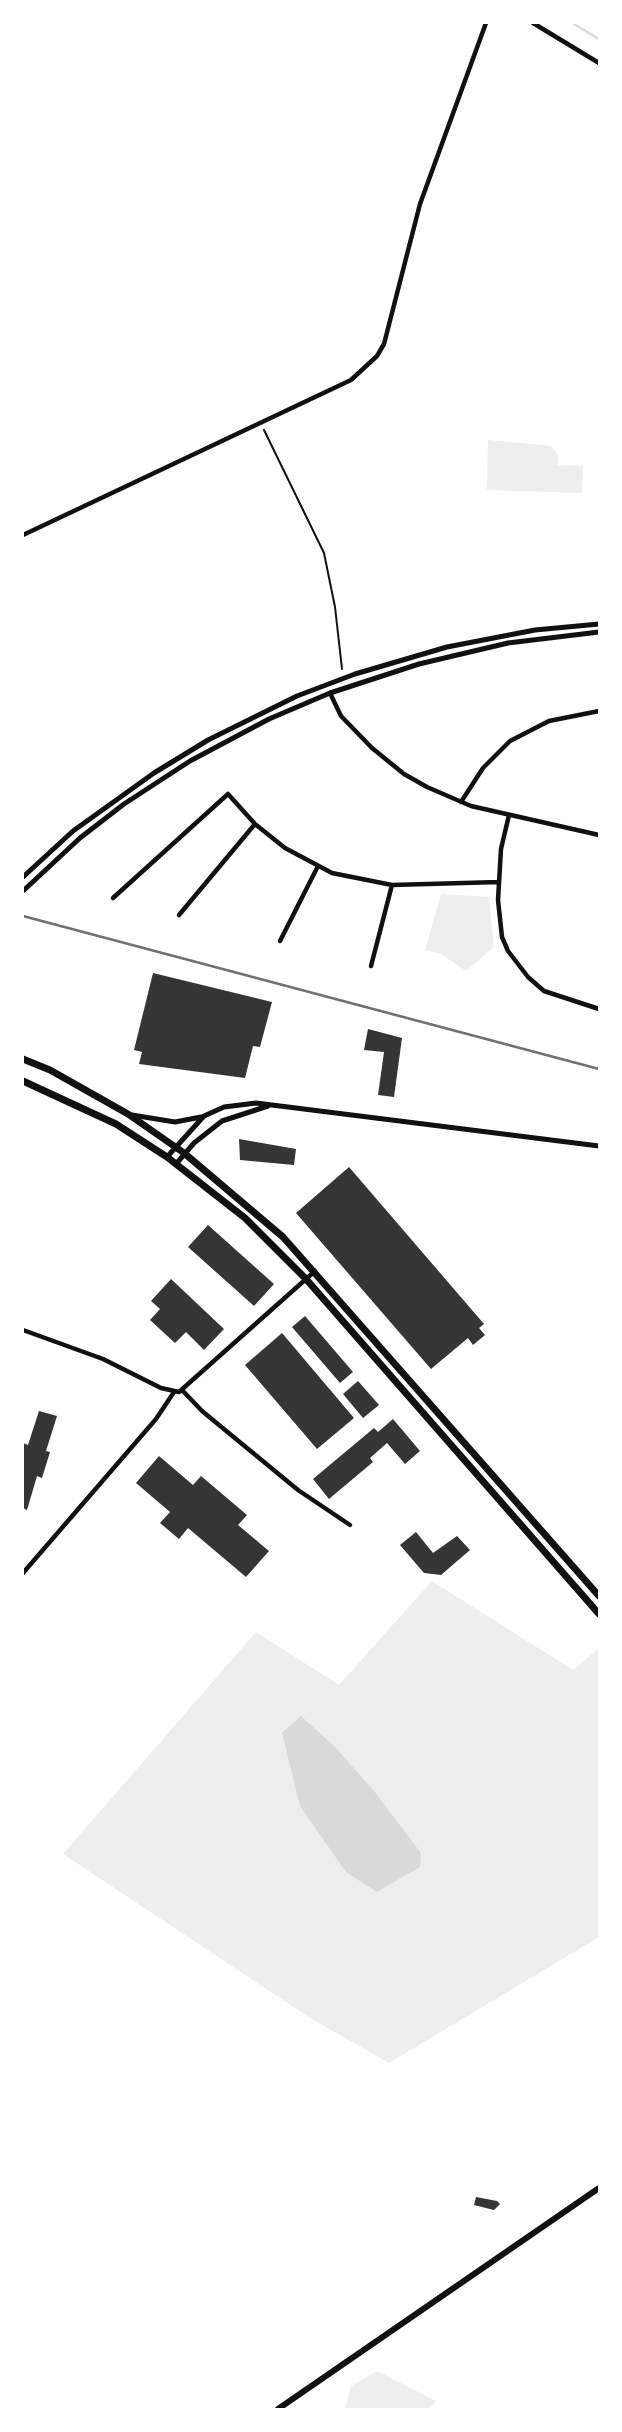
<!DOCTYPE html>
<html>
<head>
<meta charset="utf-8">
<style>
  body { margin:0 }
  #map { position:relative; width:622px; height:2432px; overflow:hidden; background:#fff; font-family:"Times New Roman",serif }
  canvas { display:block }
  .frame { position:absolute; inset:0; border:24px solid #fff; pointer-events:none }
</style>
</head>
<body>
<div id="map">
<canvas width="622" height="2432"></canvas>
<div class="frame"></div>
</div>
<script>
const g = document.querySelector('canvas').getContext('2d');
g.lineJoin = 'round';
function fill(path, color) { g.fillStyle = color; g.fill(path, 'evenodd'); }
const shape = rows => new Path2D(rows.map(r => 'M' + r).join(''));
function strokePath(path, color, width, dash) { g.strokeStyle = color; g.lineWidth = width; g.lineCap = dash ? 'butt' : 'round'; g.setLineDash(dash || []); g.stroke(path); }
fill(shape([
  [488,440,551,446,558,455,558,465,583,466,582,493,487,490],
  [441,894,489,897,494,947,466,971,441,954,425,950],
  [432,1581,573,1670,599,1648,599,1937,389,2063,310,2018,63,1854,256,1632,339,1685],
  [377,2371,436,2401,429,2409,345,2409,351,2386]
]), '#eee');
fill(shape([
  [301,1716,336,1748,374,1791,421,1853,420,1867,377,1892,346,1872,300,1806,282,1733]
]), '#d9d9d9');
strokePath(shape([
  [572,23,599,39]
]), '#d9d9d9', 2.5);
fill(shape([
  [153,973,272,1002,260,1047,253,1046,245,1078,139,1064,142,1052,134,1050],
  [368,1029,402,1038,394,1097,378,1095,384,1052,364,1050],
  [239,1139,296,1149,294,1165,240,1160],
  [349,1167,484,1324,479,1328,485,1335,473,1345,468,1338,431,1369,296,1213],
  [208,1225,274,1284,254,1306,188,1247],
  [171,1279,224,1329,204,1350,186,1332,175,1343,150,1320,160,1309,151,1301],
  [305,1316,353,1372,340,1383,292,1327],
  [282,1333,354,1418,317,1449,245,1365],
  [358,1381,379,1405,363,1418,343,1394],
  [39,1411,57,1416,46,1451,50,1452,42,1478,37,1476,27,1510,23,1508,23,1443,28,1445],
  [393,1419,420,1451,405,1464,387,1443,370,1458,373,1462,329,1499,313,1479,374,1428,378,1432],
  [159,1456,193,1485,201,1476,247,1515,238,1525,269,1551,246,1577,188,1528,179,1539,160,1523,170,1512,136,1483],
  [416,1532,433,1553,457,1536,470,1550,441,1575,424,1573,400,1545],
  [476,2197,497,2201,500,2204,494,2210,474,2205]
]), '#353535');
strokePath(shape([
  [264,430,324,553,335,607,342,669]
]), '#111', 2);
strokePath(shape([
  [533,23,599,63],
  [23,535,351,380,377,356,384,344,420,204,486,23],
  [330,693,341,716,372,748,404,774,427,787,471,806,599,835],
  [461,802,483,768,510,741,549,721,599,711],
  [509,815,501,849,498,900,502,937,508,951,528,977,544,991,599,1009],
  [113,898,228,794,255,824,285,848,332,873,392,885,499,882],
  [179,915,255,824],
  [280,941,317,868],
  [371,966,392,885],
  [23,1330,103,1359,161,1388,179,1392,315,1271],
  [182,1390,202,1411,298,1490,350,1525],
  [23,1573,156,1419,174,1392]
]), '#111', 4.5);
strokePath(shape([
  [23,877,73,831,154,773,208,740,297,696,355,674,447,647,535,630,599,624],
  [23,891,80,838,124,804,190,761,269,719,330,693,419,664,508,643,599,632],
  [132,1115,175,1122,201,1117],
  [167,1157,204,1116,224,1107,256,1103,599,1146],
  [176,1164,194,1143,222,1121,268,1106]
]), '#111', 5);
strokePath(shape([
  [278,2409,599,2188]
]), '#111', 6);
strokePath(shape([
  [23,1059,50,1070,128,1114,184,1153,283,1237,599,1596],
  [23,1081,116,1124,167,1157,245,1218,306,1279,599,1614]
]), '#111', 7);
strokePath(shape([
  [23,916,599,1069]
]), '#707070', 2.5);
</script>
</body>
</html>
